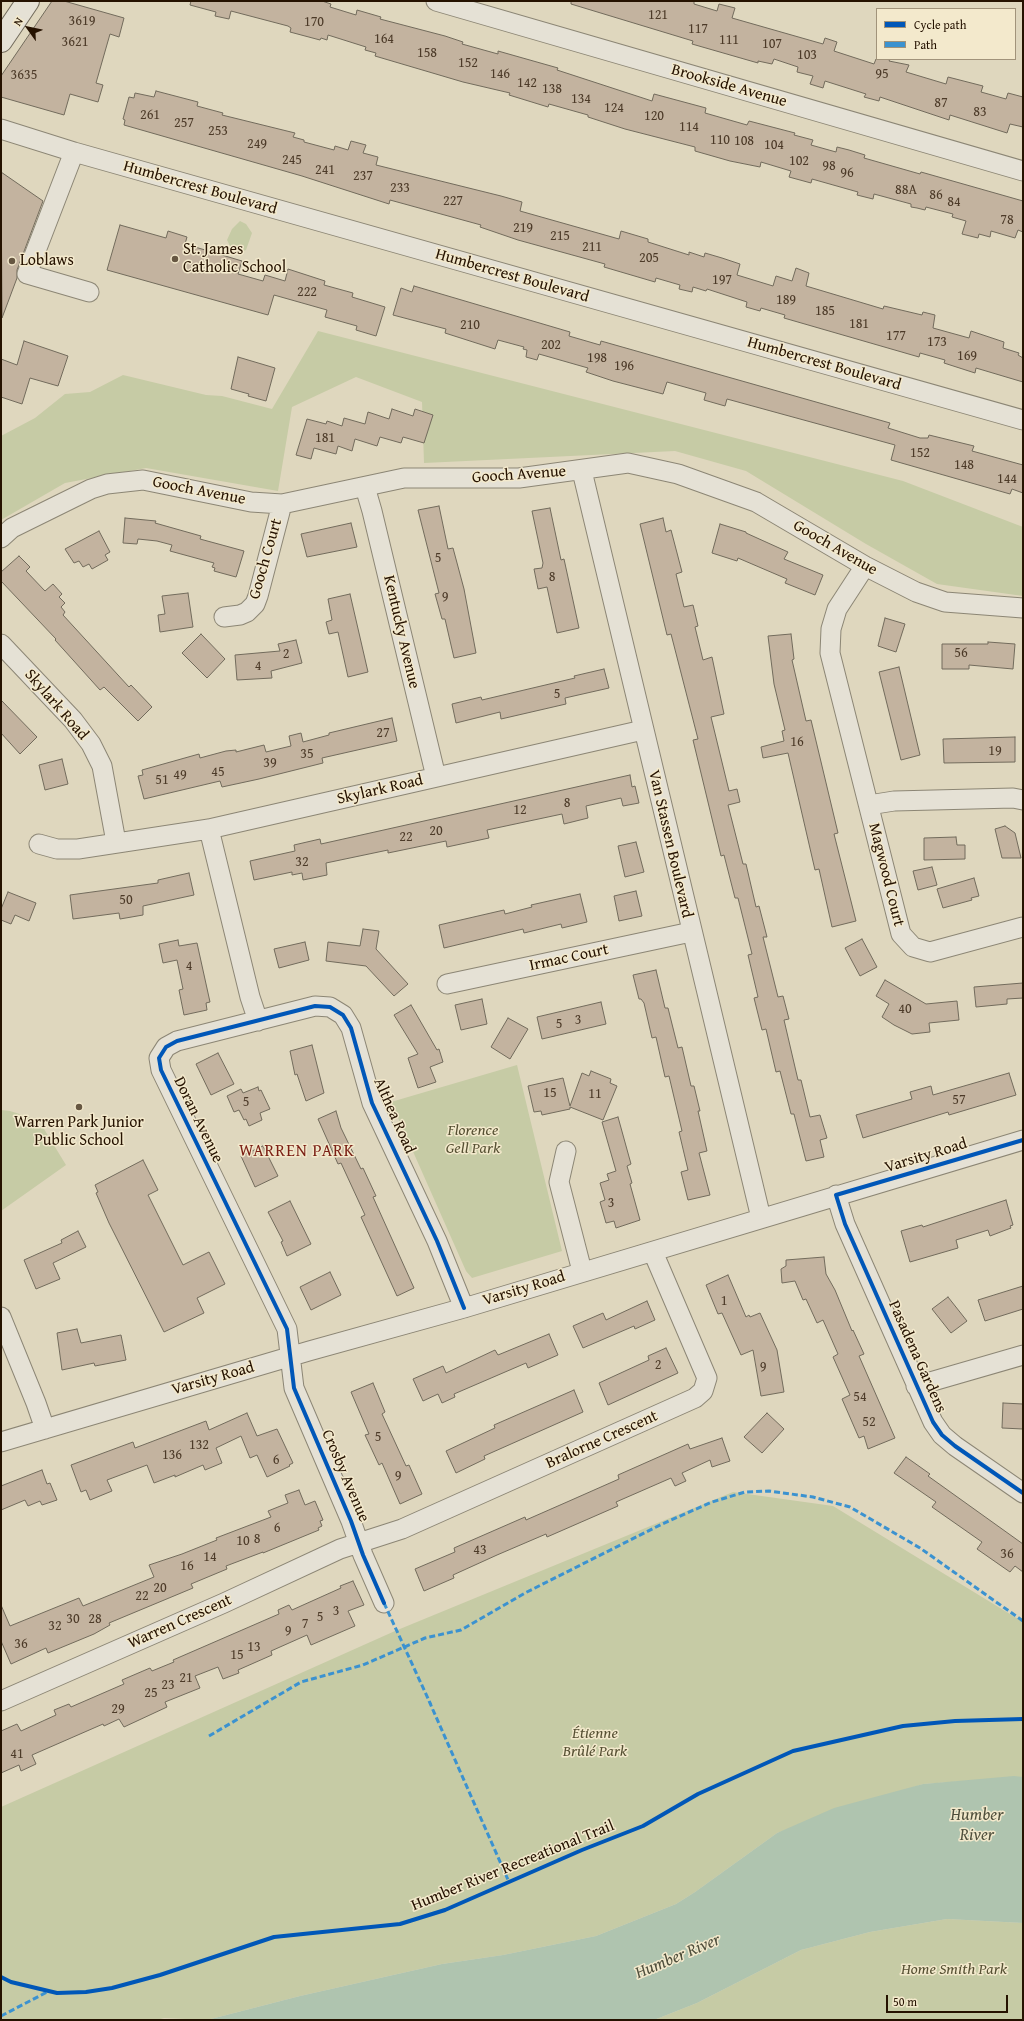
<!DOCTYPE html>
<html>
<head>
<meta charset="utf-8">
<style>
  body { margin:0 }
  #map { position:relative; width:1024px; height:2021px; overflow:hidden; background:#dfd7be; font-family:"Gentium Book Plus",serif }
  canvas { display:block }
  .frame { position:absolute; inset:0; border:2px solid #251200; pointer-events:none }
  .legend { position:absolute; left:876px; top:8px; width:140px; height:52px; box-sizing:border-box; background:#f3e9cc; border:1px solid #a1937a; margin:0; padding:5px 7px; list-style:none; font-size:12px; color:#251200 }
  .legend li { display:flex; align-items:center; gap:8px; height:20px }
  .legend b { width:20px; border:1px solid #a1937a }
  .north { position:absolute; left:8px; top:8px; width:40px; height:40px; -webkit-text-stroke:3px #f3e9cc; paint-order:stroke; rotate:303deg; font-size:11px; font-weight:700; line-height:16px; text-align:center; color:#251200 }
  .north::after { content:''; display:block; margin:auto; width:14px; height:18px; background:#251200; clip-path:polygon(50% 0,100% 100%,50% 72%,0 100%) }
  .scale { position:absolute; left:886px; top:1995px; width:122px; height:18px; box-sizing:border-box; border:2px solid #251200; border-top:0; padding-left:5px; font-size:12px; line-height:14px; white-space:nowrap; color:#251200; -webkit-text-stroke:3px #f3e9cc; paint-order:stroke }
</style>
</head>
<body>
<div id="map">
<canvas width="1024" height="2021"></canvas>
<div class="frame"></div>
<ul class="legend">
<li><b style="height:5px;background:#0057b8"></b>Cycle path</li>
<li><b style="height:5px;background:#3b92d0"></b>Path</li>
</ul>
<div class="north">N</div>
<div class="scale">50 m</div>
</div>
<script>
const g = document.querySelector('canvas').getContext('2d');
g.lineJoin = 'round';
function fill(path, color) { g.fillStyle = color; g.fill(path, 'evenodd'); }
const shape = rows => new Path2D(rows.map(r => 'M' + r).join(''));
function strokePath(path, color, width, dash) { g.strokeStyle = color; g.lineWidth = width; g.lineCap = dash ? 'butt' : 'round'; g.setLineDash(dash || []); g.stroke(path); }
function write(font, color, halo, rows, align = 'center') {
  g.font = font + ' "Gentium Book Plus",serif'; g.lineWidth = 3; g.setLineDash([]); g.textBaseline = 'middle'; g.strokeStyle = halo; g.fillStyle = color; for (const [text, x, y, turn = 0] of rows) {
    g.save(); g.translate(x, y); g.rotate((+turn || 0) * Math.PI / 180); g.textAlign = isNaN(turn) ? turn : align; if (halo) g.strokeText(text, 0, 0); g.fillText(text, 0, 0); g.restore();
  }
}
fill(shape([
  [240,221,246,224,252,233,246,250,242,252,234,251,231,248,227,240,232,229],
  [318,331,903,481,1023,527,1023,596,937,584,866,544,746,471,675,451,424,463,422,402,356,377,292,407,278,491,146,468,65,483,1,520,1,436,35,418,65,394,90,392,123,375,206,395,222,396,272,409],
  [517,1065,562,1251,472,1278,466,1271,391,1102],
  [1,1110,10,1111,29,1117,44,1129,66,1165,1,1211],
  [733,1492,833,1506,1023,1622,1023,1777,923,1784,777,1833,695,1892,676,1904,596,1936,503,1955,442,1964,300,1996,207,2020,164,2018,157,2020,1,2020,1,1807,395,1631],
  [947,1919,1023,1923,1023,2020,654,2020,697,2003,801,1950,870,1932]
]), '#c6cba5');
fill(shape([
  [1014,1776,1023,1777,1023,1923,947,1919,870,1932,801,1950,697,2003,654,2020,207,2020,300,1996,442,1964,503,1955,596,1936,676,1904,695,1892,777,1833,834,1808,923,1784]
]), '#afc4af');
const building = shape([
  [52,1,64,1,124,18,119,37,110,34,96,83,103,85,98,102,70,94,64,115,1,97,1,76,52,1],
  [191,1,322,1,331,4,330,7,356,15,357,10,381,17,380,19,445,36,463,42,462,44,498,54,498,51,558,68,557,70,652,101,654,94,706,108,705,113,747,125,749,121,795,133,794,135,813,140,811,145,836,152,837,147,849,150,865,155,864,158,920,174,921,172,1023,201,1023,232,1018,230,1015,238,991,231,990,237,979,234,978,238,962,234,966,221,952,217,953,214,926,207,925,210,917,208,911,207,911,204,874,194,873,199,857,195,858,192,812,179,811,183,789,177,791,171,761,162,760,167,730,161,695,151,695,147,625,129,588,117,588,115,549,104,548,107,509,95,510,93,463,82,375,56,376,53,365,50,366,47,328,35,327,40,321,38,320,40,290,32,291,28,288,26,231,11,229,19,215,16,216,12,190,5,191,1],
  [571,1,694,1,694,4,717,11,719,4,735,8,732,18,823,44,825,38,837,42,834,51,874,64,876,59,890,59,889,61,909,65,906,72,946,84,948,77,983,86,981,92,1006,99,1008,93,1023,97,1023,127,1010,124,1007,133,950,115,949,120,880,97,879,101,864,97,866,94,825,81,823,88,810,84,813,76,797,72,798,67,774,59,772,64,758,61,758,63,692,44,693,41,571,4,571,1],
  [156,91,198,102,197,106,223,113,222,115,295,133,293,137,304,140,304,142,334,150,335,146,348,150,351,141,366,145,363,153,378,157,376,165,501,196,522,202,520,211,619,239,621,231,648,239,648,242,689,255,689,252,704,257,705,253,722,258,740,264,737,275,773,286,776,276,792,281,796,268,809,273,806,286,883,309,884,306,922,315,923,312,935,315,933,328,969,338,971,331,1004,342,1003,348,1019,353,1018,355,1023,358,1023,382,976,368,975,373,944,363,945,360,920,353,919,357,784,318,785,315,761,308,760,311,746,307,747,302,707,289,706,291,693,287,692,292,679,289,680,285,656,278,655,282,604,267,605,264,518,240,480,227,481,225,390,200,389,204,302,176,124,125,125,120,123,119,129,97,134,98,135,93,154,97,156,91],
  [1,172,43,201,17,270,17,278,2,318,1,172],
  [120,225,166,238,168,231,187,237,185,244,242,261,238,274,263,281,265,275,285,281,288,269,325,281,324,285,353,293,352,297,385,307,376,336,356,330,357,326,325,317,327,310,274,295,268,315,107,270,120,225],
  [414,286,570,332,569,336,600,345,601,341,890,423,888,428,920,438,928,438,929,435,974,446,972,451,1023,465,1023,493,1012,489,1010,494,891,460,895,445,727,399,725,406,704,400,706,393,667,382,663,394,613,381,586,372,588,368,539,354,537,360,526,357,527,350,523,349,524,347,498,340,495,349,445,333,446,329,393,315,401,288,412,292,414,286],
  [24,341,68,356,58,386,30,378,22,404,1,397,1,359,17,365,24,341],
  [238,357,275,368,266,401,248,396,249,394,231,389,238,357],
  [392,409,413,416,415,409,433,415,424,443,403,437,401,443,380,437,377,446,355,439,352,451,338,446,336,454,314,448,311,459,296,455,307,419,326,424,327,421,342,426,344,418,365,424,368,412,389,419,392,409],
  [439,506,448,549,453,548,464,589,476,653,454,658,445,619,442,619,435,594,439,593,418,510,439,506],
  [550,508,561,560,564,559,579,628,557,633,547,587,538,589,534,569,542,568,543,563,532,511,550,508],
  [125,518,156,521,155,523,201,536,200,539,244,551,237,574,236,577,214,571,215,568,212,567,214,563,170,551,172,545,157,541,138,539,137,544,123,543,125,518],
  [663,518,666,532,671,530,682,572,676,574,684,607,693,605,698,626,695,627,703,660,712,657,724,714,711,717,729,791,737,789,740,802,728,805,743,864,746,864,756,907,759,906,767,937,763,937,778,997,783,996,789,1019,784,1020,798,1080,801,1080,810,1117,820,1115,827,1138,820,1140,824,1157,806,1161,794,1114,791,1114,780,1071,776,1072,766,1029,762,1030,754,998,758,997,748,955,752,954,738,898,735,898,724,855,721,856,693,740,698,739,671,634,667,635,640,524,663,518],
  [351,523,357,547,307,557,301,534,351,523],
  [720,524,746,532,746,533,788,552,784,559,823,575,815,595,785,583,787,579,738,558,737,561,712,553,720,524],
  [99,531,110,552,105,555,108,560,92,569,89,564,83,567,79,561,74,563,65,549,99,531],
  [19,556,30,567,26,571,45,591,53,584,62,594,59,597,65,603,61,607,65,612,63,615,129,687,131,685,152,707,138,721,104,687,100,690,55,640,56,639,1,581,1,572,19,556],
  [188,593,193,627,160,632,158,615,165,614,162,596,188,593],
  [350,594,368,672,348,677,338,632,329,634,326,622,332,620,328,599,350,594],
  [885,618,905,624,896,652,878,646,885,618],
  [201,634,225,659,207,678,182,653,201,634],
  [791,634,794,659,792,660,806,721,811,720,838,833,834,834,856,921,832,927,819,869,815,870,788,753,763,758,761,747,784,741,782,731,785,730,774,684,768,636,791,634],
  [296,640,302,663,271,671,272,678,237,680,235,655,280,651,278,644,296,640],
  [988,642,1015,644,1013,669,969,665,969,669,942,669,942,644,988,644,988,642],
  [899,667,920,755,901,760,879,672,899,667],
  [604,669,609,688,565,698,566,704,501,719,500,712,456,723,452,704,481,697,482,700,575,678,574,676,604,669],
  [1,700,37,737,20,754,1,733,1,700],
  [392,718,397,741,322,758,323,763,259,779,222,787,220,781,144,799,138,776,143,775,142,770,199,754,200,758,226,751,236,750,236,752,264,745,266,752,291,746,289,736,301,733,303,742,329,735,329,733,392,718],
  [1015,737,1015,762,944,763,943,739,1015,737],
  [62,759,68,784,45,790,39,765,62,759],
  [630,775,632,787,635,786,639,803,623,806,621,798,586,806,588,818,564,824,562,814,487,830,489,838,447,847,446,841,388,853,388,850,326,863,327,875,303,880,302,873,292,875,292,872,254,880,250,861,295,851,294,845,320,839,321,844,630,775],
  [1005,826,1015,833,1021,858,1002,858,995,829,1005,826],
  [956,837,957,845,965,845,965,859,924,860,924,838,956,837],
  [636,842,644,872,625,877,618,846,636,842],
  [932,867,937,885,918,890,913,871,932,867],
  [189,873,194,895,143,906,143,915,120,919,119,913,73,919,70,895,158,883,158,880,189,873],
  [974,878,979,896,971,898,972,900,943,908,937,889,974,878],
  [636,891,642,916,619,921,614,896,636,891],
  [8,892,36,903,29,921,15,915,11,924,1,920,1,909,8,892],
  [580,894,587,922,562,928,561,924,524,933,523,929,444,948,439,925,504,910,505,914,532,907,531,905,580,894],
  [363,929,379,931,376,949,408,984,394,996,366,966,326,961,328,942,360,946,363,929],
  [862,939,877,967,860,976,845,948,862,939],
  [178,940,179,946,197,943,210,1002,206,1003,207,1010,184,1015,179,990,183,989,177,960,163,963,159,944,178,940],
  [305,942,309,960,279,968,274,949,305,942],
  [656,970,665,1008,668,1008,678,1048,682,1047,691,1086,694,1086,700,1111,698,1111,707,1151,699,1153,710,1195,688,1200,681,1172,688,1170,679,1132,682,1131,669,1076,665,1077,656,1037,652,1038,644,1003,641,999,639,999,633,975,656,970],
  [885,980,926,1004,957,1001,959,1020,929,1023,930,1032,912,1034,894,1025,882,1017,889,1004,876,996,885,980],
  [1023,983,1023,998,1007,999,1007,1004,976,1007,974,987,1023,983],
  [482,999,487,1024,461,1030,455,1005,482,999],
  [601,1002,606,1024,542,1039,537,1017,601,1002],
  [411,1005,437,1050,439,1049,443,1062,430,1067,436,1082,418,1088,408,1058,418,1054,394,1015,411,1005],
  [508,1018,528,1029,510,1059,491,1047,508,1018],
  [312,1045,324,1093,306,1101,297,1074,295,1075,290,1051,312,1045],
  [218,1053,234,1084,211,1095,196,1064,218,1053],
  [591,1071,611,1079,610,1083,617,1086,603,1120,570,1107,570,1109,542,1115,541,1111,534,1112,528,1086,563,1078,570,1106,582,1073,589,1076,591,1071],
  [1009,1073,1016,1095,949,1115,948,1112,863,1138,856,1115,912,1099,910,1092,931,1086,933,1095,1009,1073],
  [258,1087,259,1091,261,1090,270,1109,260,1113,262,1120,249,1126,246,1119,244,1120,239,1110,234,1112,227,1096,241,1089,243,1093,258,1087],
  [336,1111,341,1128,361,1169,363,1168,376,1196,373,1197,414,1288,397,1296,361,1217,365,1215,341,1163,338,1164,318,1119,336,1111],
  [618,1117,631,1164,627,1166,632,1183,630,1184,640,1220,616,1228,614,1221,606,1223,600,1202,605,1200,600,1183,609,1180,607,1174,616,1171,602,1122,618,1117],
  [263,1146,278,1176,255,1187,241,1156,263,1146],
  [143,1160,158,1190,148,1195,183,1265,209,1252,225,1284,197,1298,204,1313,164,1332,109,1223,96,1193,98,1192,95,1185,143,1160],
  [1006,1200,1013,1225,1010,1226,1011,1228,990,1236,988,1230,956,1240,958,1248,910,1262,901,1231,922,1225,923,1227,1006,1200],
  [290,1201,311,1244,287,1256,281,1242,283,1241,268,1212,290,1201],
  [78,1231,86,1247,53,1263,60,1279,36,1289,24,1260,62,1243,61,1240,78,1231],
  [824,1257,826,1274,835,1290,852,1331,853,1330,864,1354,859,1356,895,1438,868,1449,864,1436,859,1438,842,1399,850,1395,833,1357,838,1354,823,1320,817,1323,806,1299,803,1300,795,1281,782,1283,781,1269,786,1266,786,1260,824,1257],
  [330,1272,341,1295,311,1310,300,1287,330,1272],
  [728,1275,746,1317,749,1315,750,1317,760,1313,777,1350,784,1392,761,1396,753,1350,741,1355,722,1313,718,1314,706,1285,728,1275],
  [1023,1286,1023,1309,985,1321,978,1300,1023,1286],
  [948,1297,967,1321,951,1333,932,1309,948,1297],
  [647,1301,655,1320,635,1329,634,1326,583,1348,573,1326,603,1313,606,1320,647,1301],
  [77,1329,81,1343,121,1335,126,1360,95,1366,94,1363,62,1370,57,1333,77,1329],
  [549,1334,558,1355,528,1368,526,1363,454,1394,455,1397,442,1403,438,1394,423,1401,413,1379,443,1366,446,1373,495,1350,498,1355,549,1334],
  [666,1348,678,1373,608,1405,599,1383,649,1360,648,1356,666,1348],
  [373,1383,385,1412,382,1414,406,1466,409,1465,422,1494,400,1504,382,1463,379,1465,365,1435,369,1434,351,1392,373,1383],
  [574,1390,583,1412,484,1456,485,1459,456,1473,446,1451,495,1428,494,1425,574,1390],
  [1003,1403,1023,1404,1023,1429,1002,1428,1003,1403],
  [247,1413,257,1436,277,1429,293,1463,289,1465,290,1466,267,1477,257,1455,250,1458,241,1436,216,1448,222,1463,205,1470,203,1465,175,1477,175,1475,154,1483,147,1465,107,1480,112,1491,90,1500,86,1490,81,1492,71,1465,133,1442,135,1448,206,1421,209,1430,247,1413],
  [767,1413,784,1429,762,1453,744,1437,767,1413],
  [722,1438,730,1461,712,1467,710,1460,682,1473,686,1481,675,1486,671,1478,616,1502,618,1506,547,1537,546,1534,497,1555,453,1575,454,1578,424,1591,415,1569,455,1552,454,1548,525,1517,526,1520,567,1502,619,1479,618,1475,688,1444,690,1449,722,1438],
  [906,1457,930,1474,928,1476,1023,1544,1023,1572,1015,1566,1010,1572,977,1549,982,1542,932,1507,936,1502,894,1473,906,1457],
  [42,1470,47,1484,50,1483,57,1500,42,1505,40,1501,28,1506,25,1500,1,1510,1,1486,42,1470],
  [299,1490,305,1505,315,1501,323,1520,320,1521,322,1526,318,1528,319,1530,263,1553,263,1552,226,1566,227,1569,191,1584,193,1588,109,1623,110,1625,94,1634,48,1653,46,1648,11,1664,1,1641,1,1605,10,1626,79,1598,83,1606,154,1577,149,1565,182,1554,217,1540,216,1538,271,1517,268,1511,288,1503,285,1495,299,1490],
  [353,1581,364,1605,348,1611,355,1626,311,1645,307,1635,271,1651,272,1655,238,1670,239,1673,223,1679,218,1667,195,1676,200,1688,165,1702,167,1707,124,1727,119,1719,104,1726,103,1724,32,1755,36,1764,21,1771,19,1765,1,1773,1,1731,17,1724,21,1731,56,1715,54,1710,69,1704,71,1707,124,1684,122,1680,150,1668,152,1671,174,1662,173,1660,279,1614,278,1610,289,1605,292,1610,341,1588,340,1586,353,1581]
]);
fill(building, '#c3b39f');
strokePath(building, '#726b5c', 1);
const minor = shape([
  [436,1,1023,171],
  [1,129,74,152,1023,420],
  [74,152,27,274,89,292],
  [582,471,761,1218],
  [365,487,372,511,436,777],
  [1,538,12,528,91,489,107,484,143,480,251,502,282,504,404,478,519,478,628,463,678,474,756,502,865,566,916,592,945,602,1023,608],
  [865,566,837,609,831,629,830,653,901,934,913,947,930,952,1023,927],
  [224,617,240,615,247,612,255,604,258,596,282,504],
  [1,644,73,720,91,744,102,766,116,842],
  [869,805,894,801,1013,798,1023,800],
  [209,829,250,997,258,1021],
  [39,844,57,849,78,849,209,829,643,730],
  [447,984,691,932],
  [566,1151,559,1182,582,1271],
  [836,1195,845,1224,933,1422,942,1435,955,1446,1023,1493],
  [1,1317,36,1403,45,1429],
  [916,1386,1023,1355],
  [1,1442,309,1351,464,1308,1023,1140],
  [384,1603,363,1555,351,1521,294,1388,287,1329,161,1070,159,1058,166,1047,177,1041,315,1006,330,1007,343,1015,351,1028,372,1103,437,1241,464,1308],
  [1,1701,224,1603,340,1549,402,1529,695,1398,703,1391,707,1378,653,1252]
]);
const secondary = shape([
  [1,41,28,1]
]);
strokePath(minor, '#8c8675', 21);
strokePath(secondary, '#726b5c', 24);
strokePath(minor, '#e5e1d5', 19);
strokePath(secondary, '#e5e1d5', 22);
strokePath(shape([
  [384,1603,431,1705],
  [429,1701,509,1882],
  [209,1736,301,1682,363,1665,425,1638,461,1630,525,1593,662,1524,712,1502,745,1492,769,1491,813,1497,850,1507,920,1548,1023,1621],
  [1,2016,49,1991]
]), '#3b92d0', 3, [6, 3]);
strokePath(shape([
  [1023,1140,836,1195,845,1224,933,1422,942,1435,955,1446,1023,1493],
  [384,1603,363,1555,351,1521,294,1388,287,1329,161,1070,159,1058,166,1047,177,1041,315,1006,330,1007,343,1015,351,1028,372,1103,437,1241,464,1308],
  [1,1977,11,1982,57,1993,86,1992,112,1988,160,1975,274,1937,400,1924,445,1910,582,1850,643,1826,698,1794,793,1751,903,1726,955,1721,1023,1719]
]), '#0057b8', 4);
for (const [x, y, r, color] of [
  [175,259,4,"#665742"],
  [12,261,4,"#665742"],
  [79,1107,4,"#665742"]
]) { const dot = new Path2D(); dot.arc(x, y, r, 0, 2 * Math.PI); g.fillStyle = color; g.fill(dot); strokePath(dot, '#f3e9cc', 1.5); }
write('14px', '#4c3a28', null, [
  ["121",658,15],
  ["3619",82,21],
  ["170",314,22],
  ["117",698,29],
  ["164",384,39],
  ["111",729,40],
  ["3621",75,42],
  ["107",772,44],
  ["158",427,53],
  ["103",807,55],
  ["152",468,63],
  ["146",500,74],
  ["95",882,74],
  ["3635",24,75],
  ["142",527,83],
  ["138",552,89],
  ["134",581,99],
  ["87",941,103],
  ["124",614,108],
  ["83",980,112],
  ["261",150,115],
  ["120",654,116],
  ["257",184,123],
  ["114",689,127],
  ["253",218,131],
  ["110",720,140],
  ["108",744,141],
  ["249",257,144],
  ["104",774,145],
  ["245",292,160],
  ["102",799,161],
  ["98",829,166],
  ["241",325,170],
  ["96",847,173],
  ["237",363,176],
  ["233",400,188],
  ["88A",906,190],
  ["86",936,195],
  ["227",453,201],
  ["84",954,202],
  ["78",1007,220],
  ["219",523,228],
  ["215",560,236],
  ["211",592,247],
  ["205",649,258],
  ["197",722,280],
  ["222",307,292],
  ["189",786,300],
  ["185",825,311],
  ["181",859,324],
  ["210",470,325],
  ["177",896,336],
  ["173",937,342],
  ["202",551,345],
  ["169",967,356],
  ["198",597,358],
  ["196",624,366],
  ["181",325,438],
  ["152",920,453],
  ["148",964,465],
  ["144",1007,479],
  ["5",438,558],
  ["8",552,577],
  ["9",445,597],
  ["56",961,653],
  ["2",286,654],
  ["4",258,666],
  ["5",557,694],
  ["27",383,733],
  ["16",797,742],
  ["19",995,751],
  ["35",307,754],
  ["39",270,763],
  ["45",218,772],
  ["49",180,775],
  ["51",162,780],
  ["8",567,803],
  ["12",520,810],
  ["20",436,831],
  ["22",406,837],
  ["32",302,862],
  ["50",126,900],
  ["4",189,966],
  ["40",905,1009],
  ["3",578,1020],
  ["5",559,1024],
  ["15",550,1093],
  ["11",595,1094],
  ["57",959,1100],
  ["5",246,1102],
  ["3",611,1203],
  ["1",724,1301],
  ["2",658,1365],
  ["9",763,1367],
  ["54",860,1397],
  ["52",869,1422],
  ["5",378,1437],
  ["132",199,1445],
  ["136",172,1455],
  ["6",276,1460],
  ["9",398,1476],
  ["6",277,1528],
  ["8",257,1539],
  ["10",243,1541],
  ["43",480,1550],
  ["36",1007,1554],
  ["14",210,1557],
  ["16",187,1566],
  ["20",160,1588],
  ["22",142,1596],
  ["3",336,1611],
  ["5",320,1617],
  ["30",73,1619],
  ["28",95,1619],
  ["7",305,1624],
  ["32",55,1626],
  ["9",288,1631],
  ["36",21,1644],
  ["13",254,1647],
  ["15",237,1655],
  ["21",186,1678],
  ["23",168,1685],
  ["25",151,1693],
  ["29",118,1709],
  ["41",17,1754]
]);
write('16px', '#251200', '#f3e9cc', [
  ["Brookside Avenue",729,86,16],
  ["Humbercrest Boulevard",200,188,16],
  ["Humbercrest Boulevard",512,276,16],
  ["Humbercrest Boulevard",824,364,16],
  ["Gooch Avenue",519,475,-4],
  ["Gooch Avenue",199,491,11],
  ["Gooch Avenue",835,548,30],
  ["Gooch Court",266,559,-74],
  ["Kentucky Avenue",401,632,77],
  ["Skylark Road",56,705,49],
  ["Skylark Road",380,790,-13],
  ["Van Stassen Boulevard",670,844,77],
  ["Magwood Court",886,875,76],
  ["Irmac Court",569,958,-12],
  ["Althea Road",394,1116,66],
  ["Doran Avenue",198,1120,64],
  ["Varsity Road",926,1156,-17],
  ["Varsity Road",524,1289,-17],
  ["Pasadena Gardens",917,1357,66],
  ["Varsity Road",213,1379,-16],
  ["Bralorne Crescent",602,1440,-24],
  ["Crosby Avenue",345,1476,67],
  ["Warren Crescent",180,1622,-24],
  ["Humber River Recreational Trail",513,1866,-22]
]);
write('16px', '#251200', '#f3e9cc', [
  ["St. James",183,250],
  ["Catholic School",183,268],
  ["Loblaws",20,261],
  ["Warren Park Junior",79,1123,"center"],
  ["Public School",79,1141,"center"]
], 'left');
write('italic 16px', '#565033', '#f3e9cc', [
  ["Florence",473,1131],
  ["Gell Park",473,1149],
  ["Étienne",595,1734],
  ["Brûlé Park",595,1752],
  ["Home Smith Park",954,1970]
]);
g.letterSpacing = '1px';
write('17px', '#7a1f14', '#f3e9cc', [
  ["WARREN PARK",297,1152]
]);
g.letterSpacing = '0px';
write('italic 17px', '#4e4e3b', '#f3e9cc', [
  ["Humber",977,1816],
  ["River",977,1836],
  ["Humber River",678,1957,-23]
]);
</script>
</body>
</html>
